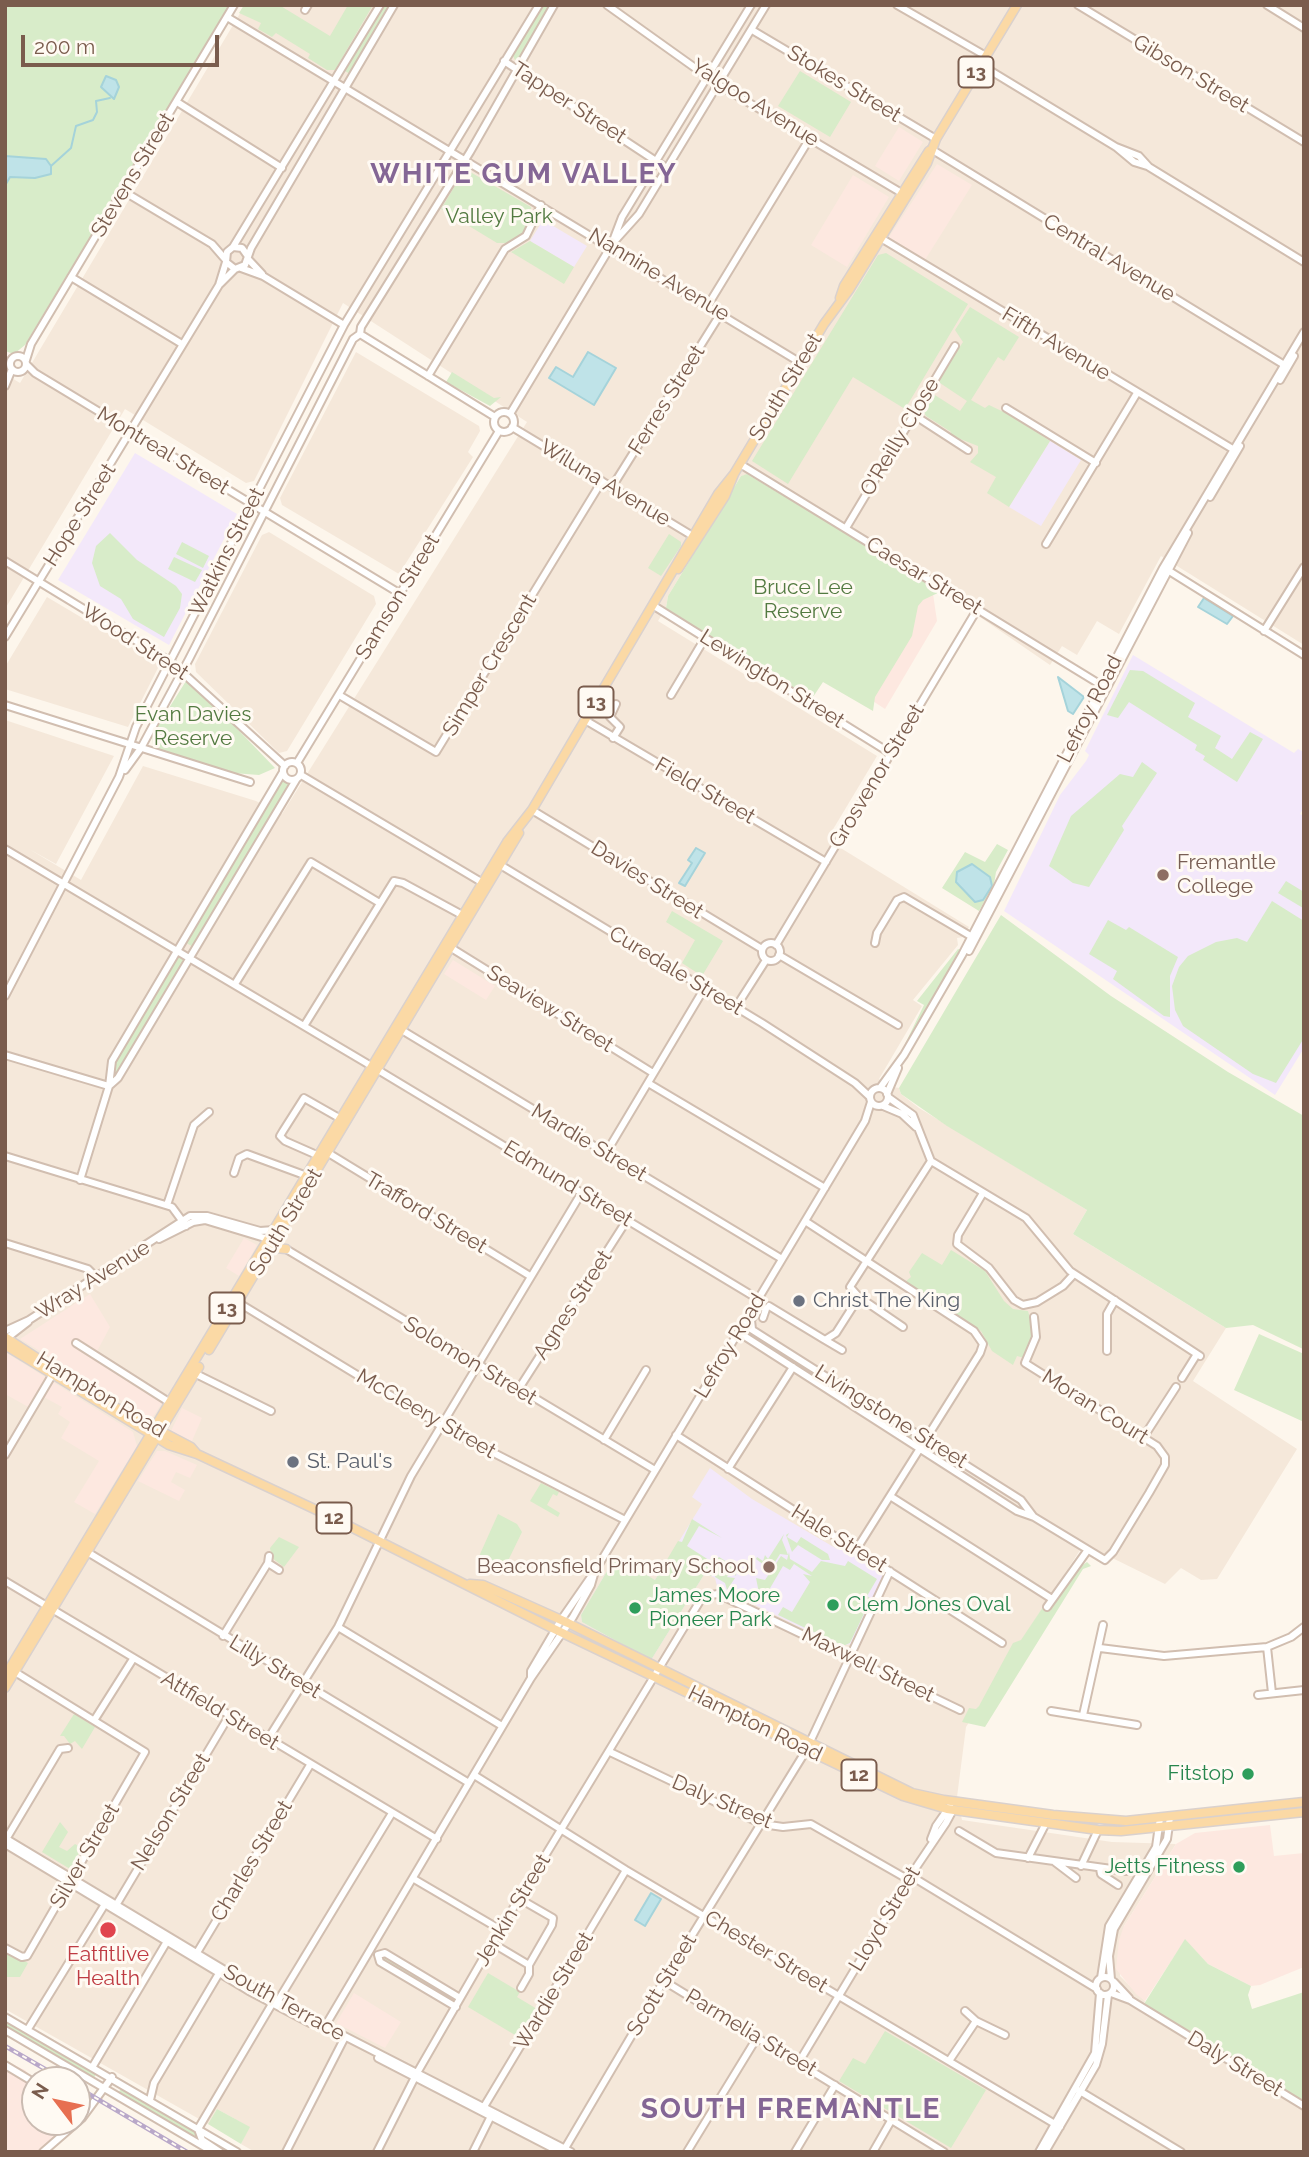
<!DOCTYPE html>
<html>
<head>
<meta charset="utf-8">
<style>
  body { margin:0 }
  #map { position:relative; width:1309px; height:2157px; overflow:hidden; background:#fdf6ec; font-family:Raleway,sans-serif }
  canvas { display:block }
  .frame { position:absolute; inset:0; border:7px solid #7a5c4d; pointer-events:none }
  .north { position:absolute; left:21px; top:2066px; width:70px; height:70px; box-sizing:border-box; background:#fffaf3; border:2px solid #cabbb1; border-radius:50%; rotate:302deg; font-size:19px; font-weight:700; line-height:28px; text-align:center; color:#7a5c4d }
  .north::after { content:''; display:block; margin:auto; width:24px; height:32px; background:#e76f51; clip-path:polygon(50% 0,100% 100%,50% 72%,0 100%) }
  .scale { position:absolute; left:21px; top:35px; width:198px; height:32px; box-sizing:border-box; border:4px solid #7a5c4d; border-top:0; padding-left:9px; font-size:21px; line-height:24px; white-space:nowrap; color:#7a5c4d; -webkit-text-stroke:5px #fffaf3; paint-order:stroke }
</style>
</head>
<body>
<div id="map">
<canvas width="1309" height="2157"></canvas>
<div class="frame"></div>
<div class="north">N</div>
<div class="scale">200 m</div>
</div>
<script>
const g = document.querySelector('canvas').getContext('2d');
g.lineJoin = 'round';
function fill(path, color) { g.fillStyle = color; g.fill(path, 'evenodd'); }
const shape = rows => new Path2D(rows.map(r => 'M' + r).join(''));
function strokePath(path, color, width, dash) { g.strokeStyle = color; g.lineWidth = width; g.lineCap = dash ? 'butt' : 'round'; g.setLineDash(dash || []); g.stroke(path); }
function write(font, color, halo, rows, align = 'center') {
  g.font = font + ' Raleway,sans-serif'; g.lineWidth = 6; g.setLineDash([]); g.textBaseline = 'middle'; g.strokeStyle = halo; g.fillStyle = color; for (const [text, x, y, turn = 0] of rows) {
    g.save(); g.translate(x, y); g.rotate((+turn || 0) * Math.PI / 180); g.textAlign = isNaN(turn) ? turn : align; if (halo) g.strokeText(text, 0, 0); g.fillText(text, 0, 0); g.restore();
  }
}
fill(shape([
  [245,5,1304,5,1304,645,1161,556,1119,634,1097,621,1077,655,1062,646,1050,665,942,591,750,474,741,476,668,596,666,608,658,621,877,756,832,831,844,839,839,847,969,927,963,937,957,938,958,945,913,1000,922,1006,879,1079,888,1086,899,1088,901,1094,919,1108,1087,1210,1073,1234,1226,1328,1193,1381,1297,1449,1217,1579,1201,1580,1181,1568,1165,1584,1084,1544,966,1727,957,1797,962,1820,1112,1842,1176,1844,1124,1926,1120,1976,1145,2001,1144,2004,1304,2101,1304,2152,255,2152,241,2144,249,2127,217,2109,208,2124,5,2009,5,720,114,756,56,864,29,849,81,880,143,766,256,801,282,814,527,422,343,303,254,481,246,483,125,409,5,609,5,374,20,383],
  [356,352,479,426,480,431,468,452,473,457,399,574,282,505,280,498],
  [269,532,374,596,376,604,287,751,279,753,196,672,195,664,262,535],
  [47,597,160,664,128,727,5,689,5,667]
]), '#f5e8da');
fill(shape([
  [899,127,923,142,899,181,875,166],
  [937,164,972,185,925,260,889,237],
  [853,175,889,197,847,267,811,245],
  [829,524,932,587,937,621,885,709,862,694],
  [453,960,495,986,486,1000,444,974],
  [244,1238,257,1245,239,1276,226,1268],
  [90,1294,110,1327,94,1357,163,1401,152,1419,20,1339],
  [5,1352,133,1432,137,1446,95,1514,74,1502,99,1461,61,1438,70,1422,58,1414,62,1407,40,1395,32,1409,5,1394],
  [182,1408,202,1418,192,1441,171,1431],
  [157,1451,165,1451,197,1465,190,1478,176,1472,171,1482,185,1490,179,1501,138,1481],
  [1270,1825,1274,1856,1304,1853,1304,1967,1260,1985,1251,1986,1208,1964,1185,1940,1145,2001,1136,1994,1116,1969,1119,1940,1124,1926,1176,1844,1195,1833],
  [354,1993,401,2022,385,2048,336,2023],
  [5,2061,25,2070,35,2080,35,2122,72,2122,77,2128,48,2152,5,2152]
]), '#fde8e0');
fill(shape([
  [543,220,587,246,574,267,530,241],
  [1050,441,1081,460,1041,526,1009,507],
  [135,453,237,514,169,645,58,580],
  [1133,655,1294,753,1298,749,1304,752,1304,807,1300,814,1304,816,1304,1048,1275,1095,1004,911,1060,795,1086,761,1089,755,1085,751],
  [710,1468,752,1499,837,1549,845,1549,885,1573,851,1644,838,1646,729,1592,718,1590,715,1578,705,1573,651,1660,582,1622,581,1615,616,1556,655,1580,702,1504,692,1497]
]), '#f3e8fa');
fill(shape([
  [5,5,230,5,25,345,14,354,5,351],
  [244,5,279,5,330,36,348,5,373,5,335,70,327,70,308,58,310,54,276,33,272,37,258,29,261,23,239,13],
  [384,5,394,5,350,74,345,71],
  [542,5,552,5,521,59,515,60,512,54],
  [800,71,851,102,830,137,778,106],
  [465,169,531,207,530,220,524,232,506,243,497,243,441,209],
  [530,241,574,267,564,284,511,252],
  [886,253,968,304,905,409,853,377,788,484,752,461,878,255],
  [970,307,1019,337,1004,361,998,357,971,400,985,408,989,405,1010,415,1050,441,1009,507,987,493,996,477,970,462,978,453,978,446,950,435,951,432,926,416,923,411,930,392,960,411,967,401,937,381,963,342,955,330],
  [452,372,494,398,501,397,490,406,446,382],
  [747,474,942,591,923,600,918,606,912,636,875,697,873,711,823,682,811,700,666,608,668,596,741,476],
  [110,533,137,560,176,586,182,594,180,608,164,637,133,619,121,599,100,586,92,563,96,546],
  [669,534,681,542,681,546,661,576,648,568],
  [182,542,209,556,203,568,176,554],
  [174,557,202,570,195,582,168,569],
  [1130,670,1143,671,1195,703,1188,717,1221,736,1215,748,1232,759,1250,732,1263,739,1237,782,1203,760,1205,756,1195,750,1197,745,1129,702,1118,718,1107,715],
  [186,681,192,682,275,768,259,775,233,773,153,747,152,735],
  [1142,762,1157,773,1122,826,1124,830,1089,887,1073,883,1049,866,1071,816,1120,774,1133,777],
  [283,778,292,783,193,947,185,942],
  [997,844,1008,850,996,872,994,884,979,911,942,888,965,852,985,862],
  [1286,881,1304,892,1303,908,1278,893],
  [1272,901,1304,921,1304,1038,1276,1083,1253,1074,1183,1026,1175,1010,1172,986,1179,967,1188,956,1216,942,1237,938,1247,942],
  [672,911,723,941,702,976,682,963,695,940,666,922],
  [1001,915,1111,996,1228,1072,1304,1116,1303,1349,1253,1325,1226,1328,1073,1234,1087,1210,947,1126,901,1094,899,1088],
  [1108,920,1126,930,1129,927,1178,957,1170,976,1170,1017,1164,1016,1113,979,1117,971,1089,954],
  [958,949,961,950,904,1046,924,1005,917,1001],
  [176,957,183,959,182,963,117,1076,112,1080,117,1060],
  [951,1250,985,1271,1004,1301,1013,1309,1028,1311,1032,1325,1031,1343,1024,1358,1017,1356,1013,1365,992,1351,981,1331,905,1282,911,1277,909,1272,922,1253,942,1265],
  [750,1332,917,1438,918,1440,914,1441,748,1335],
  [1259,1334,1304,1354,1304,1422,1234,1390],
  [541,1483,559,1492,557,1496,553,1494,547,1505,560,1513,558,1517,530,1501],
  [498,1514,517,1524,522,1532,503,1571,476,1563],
  [692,1519,722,1538,699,1526,687,1546,712,1562,707,1570,719,1557,737,1568,736,1576,731,1571,727,1577,735,1578,727,1590,725,1583,715,1577,716,1570,711,1576,705,1573,651,1660,582,1622,581,1615,616,1556,655,1580,678,1541,682,1542],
  [789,1533,787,1537,797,1543,801,1537,828,1554,830,1560,822,1560,798,1545,792,1552,786,1535],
  [784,1534,782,1540,788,1555,780,1554,770,1570,763,1568,764,1565,756,1559,757,1557,763,1561,765,1555,768,1559],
  [279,1537,299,1547,284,1567,272,1558,270,1548],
  [789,1552,790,1559,812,1572,821,1561,845,1566,848,1561,877,1579,867,1596,871,1599,850,1643,843,1646,778,1615,783,1607,792,1612,810,1582,803,1574,812,1576,794,1564,790,1570,783,1566,769,1590,769,1593,777,1596,775,1600,768,1599,767,1591,766,1599,760,1598,756,1578,765,1580,781,1556,787,1560],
  [1087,1562,1091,1566,1083,1569,985,1727,962,1722,969,1708,976,1709,979,1706,1013,1643,1021,1640,1043,1607,1050,1611,1080,1567],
  [74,1714,95,1727,82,1749,75,1741,70,1744,64,1736,60,1736],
  [60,1822,68,1832,59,1847,67,1851,75,1844,82,1848,70,1869,42,1852],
  [1185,1939,1208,1964,1251,1986,1248,1995,1252,2009,1304,1992,1304,2101,1144,2004],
  [5,1950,28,1963,20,1977,5,1977],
  [381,1955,448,1994,450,1998,381,1961],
  [488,1973,520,1992,517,1997,537,2009,520,2038,468,2007],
  [5,2020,89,2069,96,2074,94,2078,9,2030,5,2027],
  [885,2031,986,2090,951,2148,839,2081,853,2058,865,2064],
  [121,2089,195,2129,196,2139,118,2093],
  [217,2109,250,2127,241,2144,208,2124]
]), '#d8ecc9');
const water = shape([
  [106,76,116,80,119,87,114,99,101,87,106,76],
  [5,156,46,159,51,166,51,174,35,178,10,177,6,184,5,204,5,156],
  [588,352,616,368,594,405,549,378,556,367,573,377,588,352],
  [1204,598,1233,616,1227,624,1198,607,1204,598],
  [1058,677,1084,697,1073,714,1068,711,1058,677],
  [696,848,705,853,685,886,679,883,692,863,688,860,696,848],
  [972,864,990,877,992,886,983,900,975,902,956,882,957,872,972,864],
  [651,1893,661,1899,645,1926,635,1920,651,1893]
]);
fill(water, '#bfe3e8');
strokePath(water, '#a5d3da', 2);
strokePath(shape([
  [51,166,71,148,76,126,93,120,97,112,96,101,110,98]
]), '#a5d3da', 2);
const minor = shape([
  [607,5,719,85,905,195],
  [897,5,986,56],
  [1078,5,1304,142],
  [1267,5,1304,28],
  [305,10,308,5],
  [227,17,801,363],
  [752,30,936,139],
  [504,61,668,169],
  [981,65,1116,147,1134,162,1147,166],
  [177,102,282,168],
  [1116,147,1139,156,1149,167,1304,262],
  [931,149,1286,366],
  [123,191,212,244,225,259],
  [879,237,1236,451],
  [612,244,639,214,766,5],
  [233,247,380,5],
  [247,255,242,248,233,247,227,252,226,262,235,269,245,265,251,248,394,5],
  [248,259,262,274],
  [241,268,263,276,344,325],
  [71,277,182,344],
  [220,284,235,269],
  [708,305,810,138],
  [360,334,495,417],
  '10 364a8 8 0 1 1 16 0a8 8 0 1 1-16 0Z',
  [26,360,31,344,234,5],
  [26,364,35,373,399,593],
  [428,376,505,249,526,236,541,205],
  [1280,380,1294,356],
  [5,386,12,369],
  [1006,408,1096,463],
  '494 422a10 10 0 1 1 20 0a10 10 0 1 1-20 0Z',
  [510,414,611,246,622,217,751,5],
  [914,415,968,450],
  [512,427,696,538],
  [740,464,1106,688],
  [612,487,721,313],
  [1210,497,1240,446],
  [846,528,955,346],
  [1046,544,1137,393],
  [5,561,171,662,285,766],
  [1166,569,1304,655],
  [654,606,890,753],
  [1264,631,1304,567],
  [5,637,219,285,226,262],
  [339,695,436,752,602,481],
  [671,695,705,638],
  [5,705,250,782],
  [585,720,826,862],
  [613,738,620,727,610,717,616,704],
  '283 771a9 9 0 1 1 18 0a9 9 0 1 1-18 0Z',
  [297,763,499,431],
  [125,770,141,748,189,659,353,339,360,334,361,327,470,152,554,5],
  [301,775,483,883],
  [532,810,762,949],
  [5,849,373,1067],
  [497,863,762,1023,855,1083,870,1097],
  [875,943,877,933,897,900,904,897,974,938],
  '762 952a9 9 0 1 1 18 0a9 9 0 1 1-18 0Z',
  [776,945,978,608],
  [448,946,653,1073],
  [969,951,1188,533],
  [779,955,898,1025],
  [235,984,311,862,378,902],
  [5,996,119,777,136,727,344,325,539,5],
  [736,1007,766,960],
  [304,1026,394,881,403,883,464,916],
  [400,1029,782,1259],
  [5,1055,109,1086],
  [378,1070,758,1299],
  [648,1083,825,1188],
  [109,1086,118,1078,296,780],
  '870 1097a9 9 0 1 1 18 0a9 9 0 1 1-18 0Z',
  [880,1088,904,1055,962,955,1163,568,1304,332],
  [887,1094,898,1068],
  [888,1097,913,1115,931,1161,1026,1218,1070,1271,1200,1356],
  [883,1106,902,1114,916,1127],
  [325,1151,530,1276],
  [606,1153,704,989],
  [5,1156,172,1207,186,1226],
  [319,1156,285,1141,280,1136,283,1131,304,1098,341,1119],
  [234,1173,239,1158,247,1154,307,1176],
  [80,1180,109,1086,112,1061,283,772],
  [983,1193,958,1235,957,1244,989,1268,1014,1300,1023,1305,1037,1302,1063,1286,1074,1274],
  [167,1205,194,1125,209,1112],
  [805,1221,974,1331,983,1344,980,1353,856,1550],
  [159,1239,193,1222,205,1220,268,1239],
  [5,1243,88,1269,97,1278],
  [286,1249,655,1470],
  [859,1297,850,1287,931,1161],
  [234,1300,441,1426,625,1520],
  [769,1306,825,1340,836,1333,859,1297,903,1327],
  [743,1324,1021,1500,1033,1516],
  [752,1329,751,1320,760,1306,766,1309,763,1318],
  [5,1331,29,1320,190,1216,207,1216,260,1231,274,1230],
  [738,1332,1017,1511,1034,1517,1105,1560,1113,1552,1149,1493,1165,1465,1165,1457,1157,1446,1025,1363,1036,1337,1034,1317],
  [6,1339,28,1322],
  [825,1340,842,1350],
  [76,1343,172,1404],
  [1107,1351,1107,1314,1115,1300],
  [192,1372,271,1411],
  [1182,1378,1197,1354],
  [518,1390,627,1220],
  [676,1435,1002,1643],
  [1143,1438,1176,1387],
  [604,1440,646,1370],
  [5,1455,54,1372],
  [728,1469,793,1367],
  [890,1496,1052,1599],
  [84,1550,469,1783],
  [268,1563,279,1570],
  [5,1581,437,1839],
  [1047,1607,1087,1551],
  [338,1627,502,1726],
  [223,1636,268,1563,269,1556],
  [1267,1647,1272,1693],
  [1100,1648,1164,1656,1267,1647,1291,1637,1304,1627],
  [531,1678,531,1671,561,1620,595,1571,865,1121,871,1102],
  [1258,1695,1304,1690],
  [1051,1711,1137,1725],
  [1083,1715,1103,1625],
  [95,1719,133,1659],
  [268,1739,338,1627,411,1476,582,1192],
  [810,1742,890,1571],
  [610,1752,762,1824,783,1827,811,1824,909,1880],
  [474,1775,626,1870,1060,2127],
  [959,1831,996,1853,1126,1871],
  [5,1838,278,2002,571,2152],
  [931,1839,936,1826,950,1806],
  [5,1841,60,1749,68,1748],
  [5,1844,249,1991,310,2023],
  [1028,1858,1046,1823],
  [1055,1862,1076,1878],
  [1081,1866,1098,1830],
  [1100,1869,1101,1874,1118,1885],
  [911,1876,1097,1989],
  [414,1879,501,1930],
  [115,1907,229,1716],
  [492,1943,529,1965,552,1925,553,1918,520,1899],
  [5,1948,22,1957,27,1956,145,1752,15,1672],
  [195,1956,310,1765],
  '1096 1986a9 9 0 1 1 18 0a9 9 0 1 1-18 0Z',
  [1101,1978,1109,1926,1156,1847,1160,1818],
  [1111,1979,1109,1956,1114,1929,1167,1839,1170,1817],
  [664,1981,944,2152],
  [1114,1982,1129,1998],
  [521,1988,529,1974,529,1965],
  [1111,1993,1130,2000,1304,2106],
  [276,2004,392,1813],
  [456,2007,380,1962,378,1955,385,1953,460,1998],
  [965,2011,976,2021,1005,2035],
  [5,2017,237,2152],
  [324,2028,531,1678,573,1617,591,1585,595,1571],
  [28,2029,105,1904],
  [5,2030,213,2152],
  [378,2058,560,2152],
  [949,2061,976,2021],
  [799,2062,917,1866,946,1823,953,1810,950,1807],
  [5,2065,35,2083],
  [93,2066,169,1938],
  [1078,2090,1181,2152],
  [150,2100,154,2083,221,1970],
  [482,2110,626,1870],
  [198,2129,272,2004],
  [198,2129,202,2140,220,2152],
  [564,2150,662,1984,807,1749],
  [43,2152,82,2118,112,2077],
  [286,2152,345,2037],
  [377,2152,417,2073,492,1943,703,1596,718,1594,960,1710],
  [473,2152,491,2116],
  [687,2152,758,2036],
  [795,2152,835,2085],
  [873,2152,892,2119],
  [1039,2152,1095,2053,1100,1993],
  [1045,2152,1096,2065,1102,2044,1108,1995]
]);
const major = shape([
  [840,298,844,286,929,151],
  [678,569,725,496,734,474,824,324,849,290,927,163,936,139,1017,5],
  [270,1252,276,1248,286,1249],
  [5,1337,71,1380],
  [5,1345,169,1445,197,1454,325,1514,550,1627,903,1796,947,1809,1098,1830,1121,1831,1304,1812],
  [209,1350,519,833],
  [100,1399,191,1447,197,1454],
  [470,1584,483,1585,568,1623,912,1793,944,1800,1053,1815,1126,1821,1304,1802],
  [5,1676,507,842,532,810,718,494,734,474],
  [5,1688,199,1367]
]);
strokePath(minor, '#d1beb0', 10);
strokePath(major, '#dad1cd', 11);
strokePath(minor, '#fff', 6);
strokePath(major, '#fbd9a5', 8);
const rail = shape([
  [5,2046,64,2080],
  [77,2087,187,2152]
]);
strokePath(rail, '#b9a8c9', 4.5);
strokePath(rail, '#fffaf3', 2, [5]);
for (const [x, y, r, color] of [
  [1163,875,7,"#8d6e63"],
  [799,1301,7,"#6b7280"],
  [293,1462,7,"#6b7280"],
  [769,1567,7,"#8d6e63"],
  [833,1605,7,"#2e9e5b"],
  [635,1608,7,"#2e9e5b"],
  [1248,1774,7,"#2e9e5b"],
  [1239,1867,7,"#2e9e5b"],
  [108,1930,9,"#e0444e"]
]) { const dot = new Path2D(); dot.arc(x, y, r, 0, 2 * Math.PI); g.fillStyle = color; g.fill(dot); strokePath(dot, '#fffaf3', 2.5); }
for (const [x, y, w] of [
  [976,72,35],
  [596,702,35],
  [227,1308,35],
  [334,1518,35],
  [859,1775,35]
]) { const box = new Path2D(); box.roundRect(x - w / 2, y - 15.5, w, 31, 5); g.fillStyle = '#fffaf3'; g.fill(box); strokePath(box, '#7a5c4d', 2); }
write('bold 19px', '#7a5c4d', null, [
  ["13",976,72],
  ["13",596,702],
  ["13",227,1308],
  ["12",334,1518],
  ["12",859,1775]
]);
write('21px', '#7a5c4d', '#fffaf3', [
  ["Gibson Street",1191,74,31],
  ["Stokes Street",844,84,31],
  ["Tapper Street",569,103,33],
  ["Yalgoo Avenue",755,103,32],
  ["Stevens Street",133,175,-59],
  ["Central Avenue",1109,258,31],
  ["Nannine Avenue",659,275,31],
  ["Fifth Avenue",1056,344,31],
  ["South Street",786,387,-59],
  ["Ferres Street",667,400,-58],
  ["O'Reilly Close",900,437,-59],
  ["Montreal Street",163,451,31],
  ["Wiluna Avenue",605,483,31],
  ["Hope Street",80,515,-58],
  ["Watkins Street",227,552,-63],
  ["Caesar Street",924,576,31],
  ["Samson Street",398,597,-59],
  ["Wood Street",135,642,33],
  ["Simper Crescent",490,665,-59],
  ["Lewington Street",772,679,32],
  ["Lefroy Road",1090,709,-63],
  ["Grosvenor Street",877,776,-59],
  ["Field Street",705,791,30],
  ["Davies Street",647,880,32],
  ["Curedale Street",676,971,31],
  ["Seaview Street",550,1009,32],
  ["Mardie Street",589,1143,31],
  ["Edmund Street",568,1184,31],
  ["Trafford Street",426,1213,31],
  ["South Street",286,1222,-59],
  ["Wray Avenue",93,1280,-32],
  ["Agnes Street",573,1305,-57],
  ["Lefroy Road",730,1346,-59],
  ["Solomon Street",470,1361,31],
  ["Hampton Road",101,1395,31],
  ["Moran Court",1095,1407,32],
  ["McCleery Street",426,1414,30],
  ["Livingstone Street",891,1417,32],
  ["Hale Street",839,1539,32],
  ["Maxwell Street",868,1665,26],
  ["Lilly Street",275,1667,31],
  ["Attfield Street",220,1711,31],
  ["Hampton Road",755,1724,26],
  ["Daly Street",722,1802,23],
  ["Nelson Street",171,1812,-59],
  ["Silver Street",85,1856,-60],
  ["Charles Street",252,1861,-59],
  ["Jenkin Street",513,1910,-59],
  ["Lloyd Street",885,1919,-59],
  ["Chester Street",766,1952,31],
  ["Scott Street",662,1985,-59],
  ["Wardie Street",554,1991,-59],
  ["South Terrace",284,2003,29],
  ["Parmelia Street",751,2033,31],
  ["Daly Street",1235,2064,31]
]);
write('21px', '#537a41', '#fffaf3', [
  ["Valley Park",499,217],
  ["Bruce Lee",803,588],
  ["Reserve",803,612],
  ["Evan Davies",193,715],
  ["Reserve",193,739]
]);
write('21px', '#785e54', '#fffaf3', [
  ["Fremantle",1177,863],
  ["College",1177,887],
  ["Beaconsfield Primary School",755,1567,"right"]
], 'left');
write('21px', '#5b616d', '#fffaf3', [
  ["Christ The King",813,1301],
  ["St. Paul's",307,1462]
], 'left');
write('21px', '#27864d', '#fffaf3', [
  ["James Moore",649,1596],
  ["Pioneer Park",649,1620],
  ["Clem Jones Oval",847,1605],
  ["Fitstop",1234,1774,"right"],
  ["Jetts Fitness",1225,1867,"right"]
], 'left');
write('21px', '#be3a42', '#fffaf3', [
  ["Eatfitlive",108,1955],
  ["Health",108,1979]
]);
g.letterSpacing = '2px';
write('bold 28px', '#846695', '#fffaf3', [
  ["WHITE GUM VALLEY",524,175],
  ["SOUTH FREMANTLE",791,2110]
]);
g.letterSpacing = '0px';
</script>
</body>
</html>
